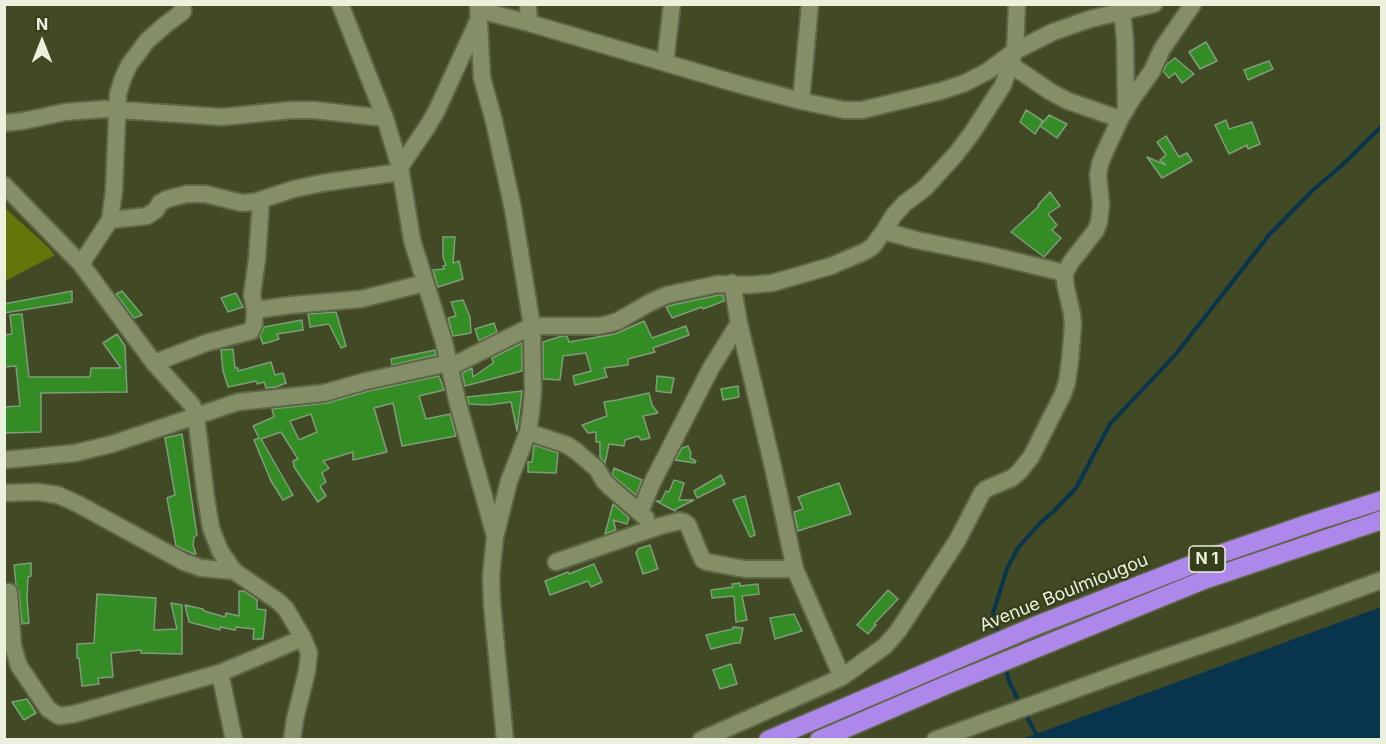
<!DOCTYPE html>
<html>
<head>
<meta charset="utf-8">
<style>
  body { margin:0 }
  #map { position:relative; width:1386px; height:744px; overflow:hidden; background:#414a25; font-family:Inter,sans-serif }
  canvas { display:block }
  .frame { position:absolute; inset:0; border:6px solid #ebf1dc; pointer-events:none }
  .north { position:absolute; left:12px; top:12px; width:60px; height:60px; -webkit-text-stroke:4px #363f1b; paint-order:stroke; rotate:0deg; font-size:16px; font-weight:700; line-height:24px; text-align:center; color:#ebf1dc }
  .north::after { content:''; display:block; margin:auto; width:21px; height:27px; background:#ebf1dc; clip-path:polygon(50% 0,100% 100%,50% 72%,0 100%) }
</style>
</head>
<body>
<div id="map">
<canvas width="1386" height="744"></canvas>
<div class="frame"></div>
<div class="north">N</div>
</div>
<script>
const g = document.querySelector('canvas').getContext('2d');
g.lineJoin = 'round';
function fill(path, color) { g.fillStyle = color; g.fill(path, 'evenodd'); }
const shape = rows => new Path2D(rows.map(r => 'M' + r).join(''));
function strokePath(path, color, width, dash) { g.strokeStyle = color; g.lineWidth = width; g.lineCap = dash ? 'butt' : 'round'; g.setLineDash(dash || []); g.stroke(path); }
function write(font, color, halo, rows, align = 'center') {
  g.font = font + ' Inter,sans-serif'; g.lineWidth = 4.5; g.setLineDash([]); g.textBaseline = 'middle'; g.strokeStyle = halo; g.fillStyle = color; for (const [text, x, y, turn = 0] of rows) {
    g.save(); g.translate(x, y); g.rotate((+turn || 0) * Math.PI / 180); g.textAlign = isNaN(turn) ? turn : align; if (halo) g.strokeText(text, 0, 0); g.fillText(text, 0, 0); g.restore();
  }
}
fill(shape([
  [5,208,47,246,55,255,5,281]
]), '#627609');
fill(shape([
  [1381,607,1381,739,1021,739,1036,734]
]), '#08344e');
strokePath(shape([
  [999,636,993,613,1007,569,1018,548,1041,522,1054,511,1076,488,1110,424,1176,354,1269,235,1313,190,1340,167,1382,126],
  [1005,666,1009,681,1020,704],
  [1025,713,1039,740]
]), '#08344e', 4);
const building = shape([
  [1206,42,1217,61,1200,69,1189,52,1206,42],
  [1175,58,1194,74,1182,83,1175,73,1169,78,1163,71,1167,64,1175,58],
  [1269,61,1273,69,1248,80,1244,70,1269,61],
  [1026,110,1043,121,1035,134,1020,122,1026,110],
  [1049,115,1067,124,1057,138,1040,126,1049,115],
  [1226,120,1229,129,1252,122,1260,144,1248,149,1247,145,1229,154,1215,125,1226,120],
  [1166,136,1179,157,1187,153,1192,161,1162,178,1147,157,1166,165,1160,160,1166,155,1157,142,1166,136],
  [1050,192,1060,206,1048,214,1057,225,1052,230,1061,238,1044,257,1011,232,1039,206,1038,205,1050,192],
  [443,237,455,237,453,263,459,261,463,279,438,287,433,270,444,269,443,266,446,265,443,257,443,237],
  [72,291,72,302,4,313,4,304,72,291],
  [122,291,142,315,134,318,116,294,122,291],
  [236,293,243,307,228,312,221,298,236,293],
  [719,295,723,295,724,301,703,309,702,307,672,318,666,307,672,305,719,295],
  [463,300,470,317,471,333,453,336,448,318,456,316,451,302,463,300],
  [336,312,346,346,341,348,329,324,310,327,308,314,336,312],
  [22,314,29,377,90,377,91,368,121,368,103,343,117,334,125,346,127,392,41,393,41,432,4,433,4,407,20,406,16,366,4,367,4,335,12,334,10,315,22,314],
  [302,320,303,330,277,334,279,339,263,344,260,336,264,327,302,320],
  [644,321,652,338,686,326,689,335,653,348,655,352,628,359,628,365,604,368,607,377,575,385,573,376,591,371,586,353,563,356,560,380,543,379,543,342,562,336,567,336,569,342,615,334,644,321],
  [494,323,497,332,479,341,475,329,494,323],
  [522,343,522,371,465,386,462,373,472,368,473,377,493,363,492,358,522,343],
  [233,349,235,368,238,368,238,371,271,362,275,375,283,373,286,383,276,387,266,388,264,382,257,384,256,381,228,387,223,371,221,350,233,349],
  [435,350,436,355,392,365,391,359,435,350],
  [439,376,444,390,419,396,426,419,450,414,456,436,402,446,393,403,374,408,387,452,353,460,353,452,323,461,329,468,322,473,326,482,320,486,326,496,318,502,294,467,293,461,298,459,281,432,261,439,293,495,283,500,271,481,254,440,259,438,253,426,274,417,272,409,327,403,369,391,439,376],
  [311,414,317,432,299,440,290,421,311,414],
  [657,376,674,378,671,393,656,391,657,376],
  [738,386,739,397,723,400,721,389,738,386],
  [522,391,517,431,511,402,488,405,469,404,467,397,522,391],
  [649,393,652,405,658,413,643,416,650,438,641,440,638,436,625,440,624,446,609,444,605,463,600,457,600,442,596,442,596,432,588,433,582,425,607,416,604,402,617,400,649,393],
  [182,434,197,535,194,537,193,545,196,554,194,554,176,546,167,498,175,495,165,438,182,434],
  [534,445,558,453,556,473,528,472,528,462,532,462,534,445],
  [688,446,691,453,690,458,696,461,695,463,675,460,682,448,688,446],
  [614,468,642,480,636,495,612,475,614,468],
  [721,475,725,484,697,498,694,491,721,475],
  [674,480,684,483,679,500,694,500,676,509,675,511,656,501,661,501,666,491,669,492,674,480],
  [839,483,851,514,798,531,794,512,803,509,798,497,839,483],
  [745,496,755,535,750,537,733,500,745,496],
  [613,504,629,518,627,524,613,520,616,530,605,534,613,504],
  [650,545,658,569,643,574,636,553,638,549,650,545],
  [31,563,31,576,28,577,27,599,29,623,22,624,19,591,16,585,14,565,31,563],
  [594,564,602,582,591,587,588,581,550,595,545,581,568,572,569,574,594,564],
  [740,583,740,586,758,584,759,594,742,596,747,620,736,622,734,596,712,598,711,590,733,587,732,584,740,583],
  [888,590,898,599,874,624,876,625,868,634,857,625,888,590],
  [239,591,244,591,257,600,257,609,266,610,263,639,253,639,254,629,236,627,235,630,220,627,220,630,189,622,185,605,203,609,204,611,225,617,226,613,239,616,239,591],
  [97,594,156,598,154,630,177,629,171,603,182,605,182,654,141,653,141,650,111,653,113,677,98,678,99,684,82,686,79,658,77,658,77,644,94,643,97,594],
  [794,614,802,631,775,639,770,618,794,614],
  [733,627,743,628,740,643,735,643,711,649,706,635,733,629,733,627],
  [731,664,737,684,720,689,713,670,731,664],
  [27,699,36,713,24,720,12,702,27,699]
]);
fill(building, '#348c24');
strokePath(building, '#809d7b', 1.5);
const minor = shape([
  [340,4,385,118,400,167,412,240,444,342,457,400,495,536],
  [478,4,482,78,494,121,513,209,532,326,533,391,531,412,528,432,509,481,495,537,491,576,492,604,505,740],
  [528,4,529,23],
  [479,10,529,23,741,85,801,101,844,110,862,110,941,91,965,83,988,71,1015,51,1053,32,1090,19,1154,4],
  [1122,11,1125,40,1126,110],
  [665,63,672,4],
  [1011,65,1051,92,1068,101,1120,119],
  [801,101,810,4],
  [4,123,23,121,65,112,105,109,222,117,292,110,313,110,385,118],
  [400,167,427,127,436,112,477,23],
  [4,185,81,264,154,363,192,405,196,416,206,498,211,528,220,551,234,571,279,602,286,609,303,638,309,653,307,671,295,719,292,740],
  [110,220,147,216,156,210,160,203,167,199,187,194,205,194,242,203,254,202,294,189,322,183,401,172],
  [884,231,894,215,905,203,925,188,956,154,972,133,1003,85,1015,51,1017,4],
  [81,264,110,220,114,190,118,94,123,78,129,65,147,41,165,25,181,13,183,11,182,4],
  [732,283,739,323,773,467,795,569,842,677],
  [255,310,292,305,361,299,425,283],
  [154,363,206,343,251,331,254,324,255,310,252,295,257,259,261,201],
  [450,367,532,326,598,326,608,324,618,321,651,302,667,295,718,284,748,285,772,283,831,266,866,251,873,246,884,231,916,240,990,255,1065,273],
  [528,432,567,445,576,451,597,469,604,481,610,487,646,518],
  [4,460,75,453,112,444,238,402,324,393,366,381,449,363],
  [4,493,38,492,58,495,78,504,184,562,201,568,234,571],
  [640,512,653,481,711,368,739,323],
  [556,562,660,526,680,521,684,522,688,525,700,554,703,560,707,562,745,569,795,569],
  [9,592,13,646,19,666,48,709,59,716,74,714,220,673,303,638],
  [220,673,234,740],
  [701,740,842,677,885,646,898,631,957,541,982,493,986,489,1012,478,1019,472,1031,457,1063,394,1067,382,1070,361,1073,325,1072,314,1065,283,1065,273,1071,262,1096,230,1099,222,1101,205,1098,175,1100,164,1103,156,1120,119,1132,99,1152,71,1162,49,1193,4],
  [935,740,1134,668,1231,635,1382,580]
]);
const highway = shape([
  [768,740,1035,626,1214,556,1313,522,1382,500],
  [819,740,949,684,1204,580,1382,520]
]);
strokePath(minor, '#5e6645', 20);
strokePath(highway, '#5e6645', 21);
strokePath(minor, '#848f67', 16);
strokePath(highway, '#ad87e9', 18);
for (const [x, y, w] of [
  [1207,559,36]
]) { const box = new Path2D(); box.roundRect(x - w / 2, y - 13, w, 26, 4.5); g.fillStyle = '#363f1b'; g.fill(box); strokePath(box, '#ebf1dc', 1.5); }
write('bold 16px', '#ebf1dc', null, [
  ["N 1",1207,559]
]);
write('18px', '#ebf1dc', '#363f1b', [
  ["Avenue Boulmiougou",1064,593,-22]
]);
</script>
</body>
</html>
